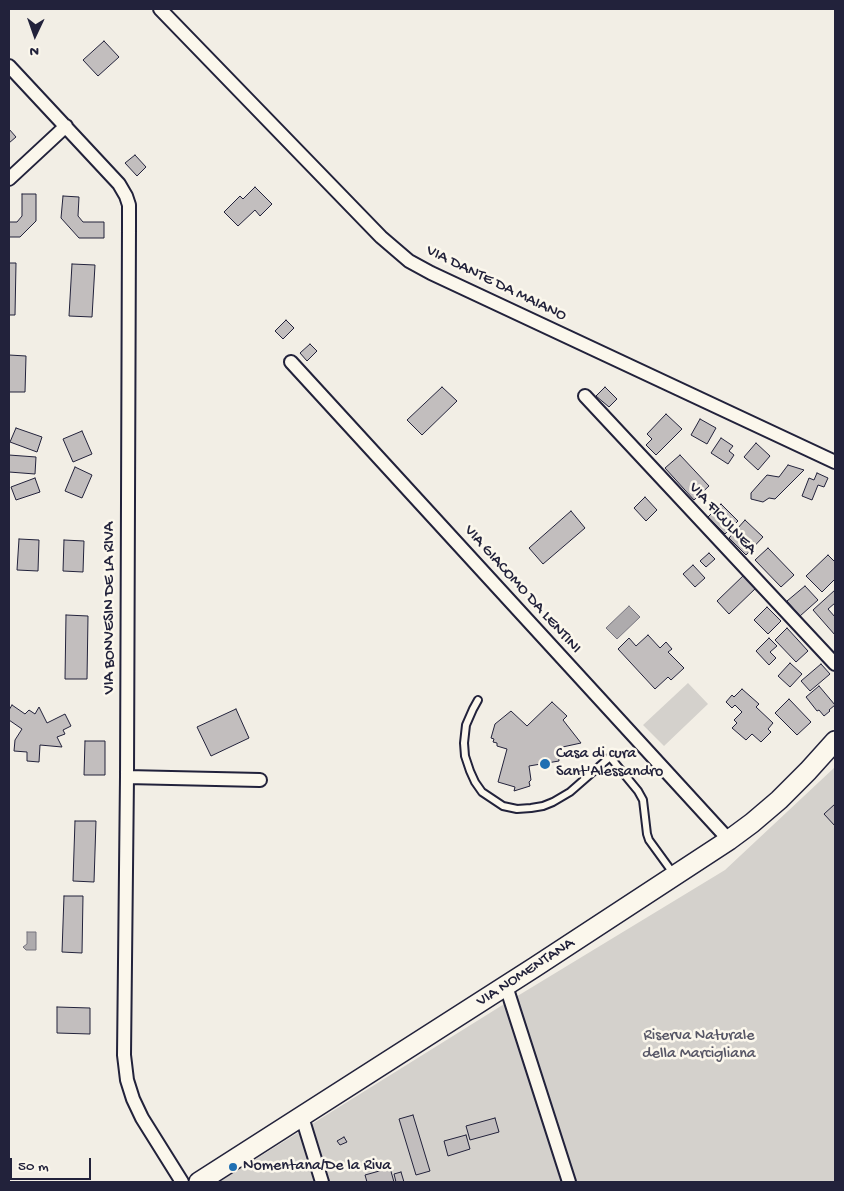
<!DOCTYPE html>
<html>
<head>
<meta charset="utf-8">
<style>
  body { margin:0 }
  #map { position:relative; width:844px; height:1191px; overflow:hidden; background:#f2eee5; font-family:"Gochi Hand",sans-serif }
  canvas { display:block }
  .frame { position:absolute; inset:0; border:10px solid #22223b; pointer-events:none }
  .north { position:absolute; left:10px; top:10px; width:50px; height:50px; -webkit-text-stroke:4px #fbf7ec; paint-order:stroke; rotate:183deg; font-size:14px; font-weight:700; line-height:20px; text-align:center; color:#22223b }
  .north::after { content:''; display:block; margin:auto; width:18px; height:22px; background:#22223b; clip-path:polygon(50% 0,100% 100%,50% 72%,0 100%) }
  .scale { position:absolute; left:10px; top:1158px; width:81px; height:22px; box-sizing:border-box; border:2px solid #22223b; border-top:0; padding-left:6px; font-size:15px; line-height:18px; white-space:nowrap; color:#22223b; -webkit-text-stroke:4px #fbf7ec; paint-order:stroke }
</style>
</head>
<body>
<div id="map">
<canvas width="844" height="1191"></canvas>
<div class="frame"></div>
<div class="north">N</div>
<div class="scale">50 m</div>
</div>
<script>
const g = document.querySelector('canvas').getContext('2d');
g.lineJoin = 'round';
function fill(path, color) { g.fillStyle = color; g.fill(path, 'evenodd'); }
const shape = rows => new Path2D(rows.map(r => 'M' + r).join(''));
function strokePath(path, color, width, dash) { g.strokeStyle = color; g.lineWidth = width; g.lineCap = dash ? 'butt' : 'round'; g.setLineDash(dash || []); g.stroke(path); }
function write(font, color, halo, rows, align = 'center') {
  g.font = font + ' "Gochi Hand",sans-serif'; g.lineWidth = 5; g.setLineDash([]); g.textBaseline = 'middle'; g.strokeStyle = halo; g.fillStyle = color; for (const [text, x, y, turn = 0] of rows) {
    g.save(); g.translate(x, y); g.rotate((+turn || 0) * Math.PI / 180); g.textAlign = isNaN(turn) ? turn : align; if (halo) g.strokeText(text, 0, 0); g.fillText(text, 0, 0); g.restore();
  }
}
fill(shape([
  [688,683,708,704,664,746,643,725],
  [835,767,835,1182,219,1182,501,1006,725,870]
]), '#d4d1cc');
const water = shape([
  [629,606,640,617,617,639,606,628,629,606],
  [27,932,36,932,36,950,26,950,23,947,27,944,27,932]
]);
fill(water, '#aeabad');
strokePath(water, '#76747f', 1);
const building = shape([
  [104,41,119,57,98,76,83,60,104,41],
  [9,129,16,137,9,143,9,129],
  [135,155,146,167,137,176,125,163,135,155],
  [255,187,272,204,260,216,255,210,238,226,224,212,240,196,243,199,255,187],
  [22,194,36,194,36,221,20,237,9,237,9,222,17,222,22,216,22,194],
  [63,196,79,197,78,216,83,222,104,222,104,238,79,238,61,218,63,196],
  [9,263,16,263,15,315,9,315,9,263],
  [72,264,95,265,92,317,69,316,72,264],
  [286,320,294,328,283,339,275,331,286,320],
  [310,344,317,351,307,361,300,353,310,344],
  [9,355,26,356,25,392,9,392,9,355],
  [442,387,457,401,422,435,407,420,442,387],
  [605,387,617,399,609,407,596,396,605,387],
  [666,414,682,429,656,455,646,445,652,439,647,434,666,414],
  [700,419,716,428,707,444,691,435,700,419],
  [16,428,42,437,37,452,10,442,16,428],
  [82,431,92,454,73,462,63,439,82,431],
  [721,438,733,446,729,451,734,455,728,464,711,453,721,438],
  [756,443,770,456,758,470,744,457,756,443],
  [9,455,36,457,35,474,9,472,9,455],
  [680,455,709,486,694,500,665,468,680,455],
  [788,465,804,470,775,499,769,498,763,502,751,499,751,493,767,475,779,477,788,465],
  [75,467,92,475,82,498,65,491,75,467],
  [817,473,828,478,824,487,818,485,812,500,802,496,809,478,814,480,817,473],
  [35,478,40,492,16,500,11,487,35,478],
  [645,497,657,510,646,521,634,508,645,497],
  [721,504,738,521,725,534,708,517,721,504],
  [571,511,585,528,543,564,529,548,571,511],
  [745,520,763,537,746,555,729,538,745,520],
  [19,539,39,540,38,571,17,570,19,539],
  [64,540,84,541,83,572,63,571,64,540],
  [768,548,794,575,781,587,755,560,768,548],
  [709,553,715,559,706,567,700,561,709,553],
  [828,555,835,562,835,579,822,592,806,576,828,555],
  [693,565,705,578,695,587,683,574,693,565],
  [745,574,757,587,729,614,717,601,745,574],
  [805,586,818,600,800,616,787,601,805,586],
  [835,590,835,603,828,609,835,617,835,635,813,610,835,590],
  [767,607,781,621,768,634,754,620,767,607],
  [66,615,88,616,87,679,65,679,66,615],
  [787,628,808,651,796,662,775,640,787,628],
  [648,635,660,648,666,642,672,649,668,652,684,668,671,680,668,677,655,689,618,649,629,638,636,646,648,635],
  [769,638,777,646,770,652,776,658,769,665,756,651,769,638],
  [790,663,802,674,790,687,778,676,790,663],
  [821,664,830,674,810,691,801,681,821,664],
  [819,686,835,705,829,710,830,711,824,716,819,710,817,711,806,697,819,686],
  [742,689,759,704,756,707,773,723,768,729,771,732,761,742,752,734,746,740,732,728,737,723,734,720,742,712,735,705,732,708,726,702,732,695,734,697,742,689],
  [789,699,811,722,797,735,775,713,789,699],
  [552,702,567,716,563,720,581,743,558,748,559,761,529,766,531,780,529,782,530,786,514,791,515,787,498,782,507,749,497,746,497,743,493,742,494,739,491,738,495,724,511,711,527,726,552,702],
  [12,705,25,714,29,710,35,714,39,707,47,723,65,714,71,726,63,730,65,734,57,737,62,747,40,745,39,762,27,761,27,752,14,751,15,740,22,729,9,720,9,710,12,705],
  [236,709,249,738,211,756,197,727,236,709],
  [85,741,105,741,105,775,84,775,85,741],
  [835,804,835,826,824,814,835,804],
  [75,821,96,821,94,882,73,881,75,821],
  [64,896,83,896,82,953,62,952,64,896],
  [57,1007,90,1008,90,1034,57,1033,57,1007],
  [413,1115,430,1171,416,1175,399,1119,413,1115],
  [495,1118,499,1132,470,1140,466,1126,495,1118],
  [466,1135,470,1149,448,1156,444,1141,466,1135],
  [344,1137,347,1142,340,1145,337,1141,344,1137],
  [390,1168,394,1182,367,1182,365,1175,390,1168],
  [401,1172,404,1182,396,1182,394,1174,401,1172]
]);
fill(building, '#c2bebe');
strokePath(building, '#22223b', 1);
const lane = shape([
  [478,700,473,709,466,725,464,743,465,756,470,771,475,782,482,792,503,806,517,809,531,808,543,806,553,802,570,792,610,757,638,791,643,800,647,834,649,840,673,873]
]);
const street = shape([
  [160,9,381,237,409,261,431,273,835,462],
  [9,66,119,184,126,196,129,205,129,225,127,777,124,1055,127,1080,133,1099,142,1118,182,1182],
  [9,179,66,126],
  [291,362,729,840],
  [585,396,835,664],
  [127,777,260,780],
  [506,986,569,1182],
  [302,1117,322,1182]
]);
const secondary = shape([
  [199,1182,535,967,729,840,752,823,779,800,808,771,835,741]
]);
strokePath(lane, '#22223b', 10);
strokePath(street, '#22223b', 16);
strokePath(secondary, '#22223b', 22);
strokePath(lane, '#fbf7ec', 6);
strokePath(street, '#fbf7ec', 12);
strokePath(secondary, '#fbf7ec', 19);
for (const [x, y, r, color] of [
  [545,764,6,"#1f6fb2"],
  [233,1167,5,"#1f6fb2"]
]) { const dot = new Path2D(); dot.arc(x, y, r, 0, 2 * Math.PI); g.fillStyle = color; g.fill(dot); strokePath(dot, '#fbf7ec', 2); }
write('16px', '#22223b', '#fbf7ec', [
  ["VIA DANTE DA MAIANO",496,284,26],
  ["VIA FICULNEA",722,519,47],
  ["VIA GIACOMO DA LENTINI",522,590,48],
  ["VIA BONVESIN DE LA RIVA",111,608,-90],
  ["VIA NOMENTANA",526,973,-33]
]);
write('16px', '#22223b', '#fbf7ec', [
  ["Casa di cura",556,755],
  ["Sant'Alessandro",556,773],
  ["Nomentana/De la Riva",243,1167]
], 'left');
write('16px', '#575766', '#fbf7ec', [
  ["Riserva Naturale",699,1037],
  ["della Marcigliana",699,1055]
]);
</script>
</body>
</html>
